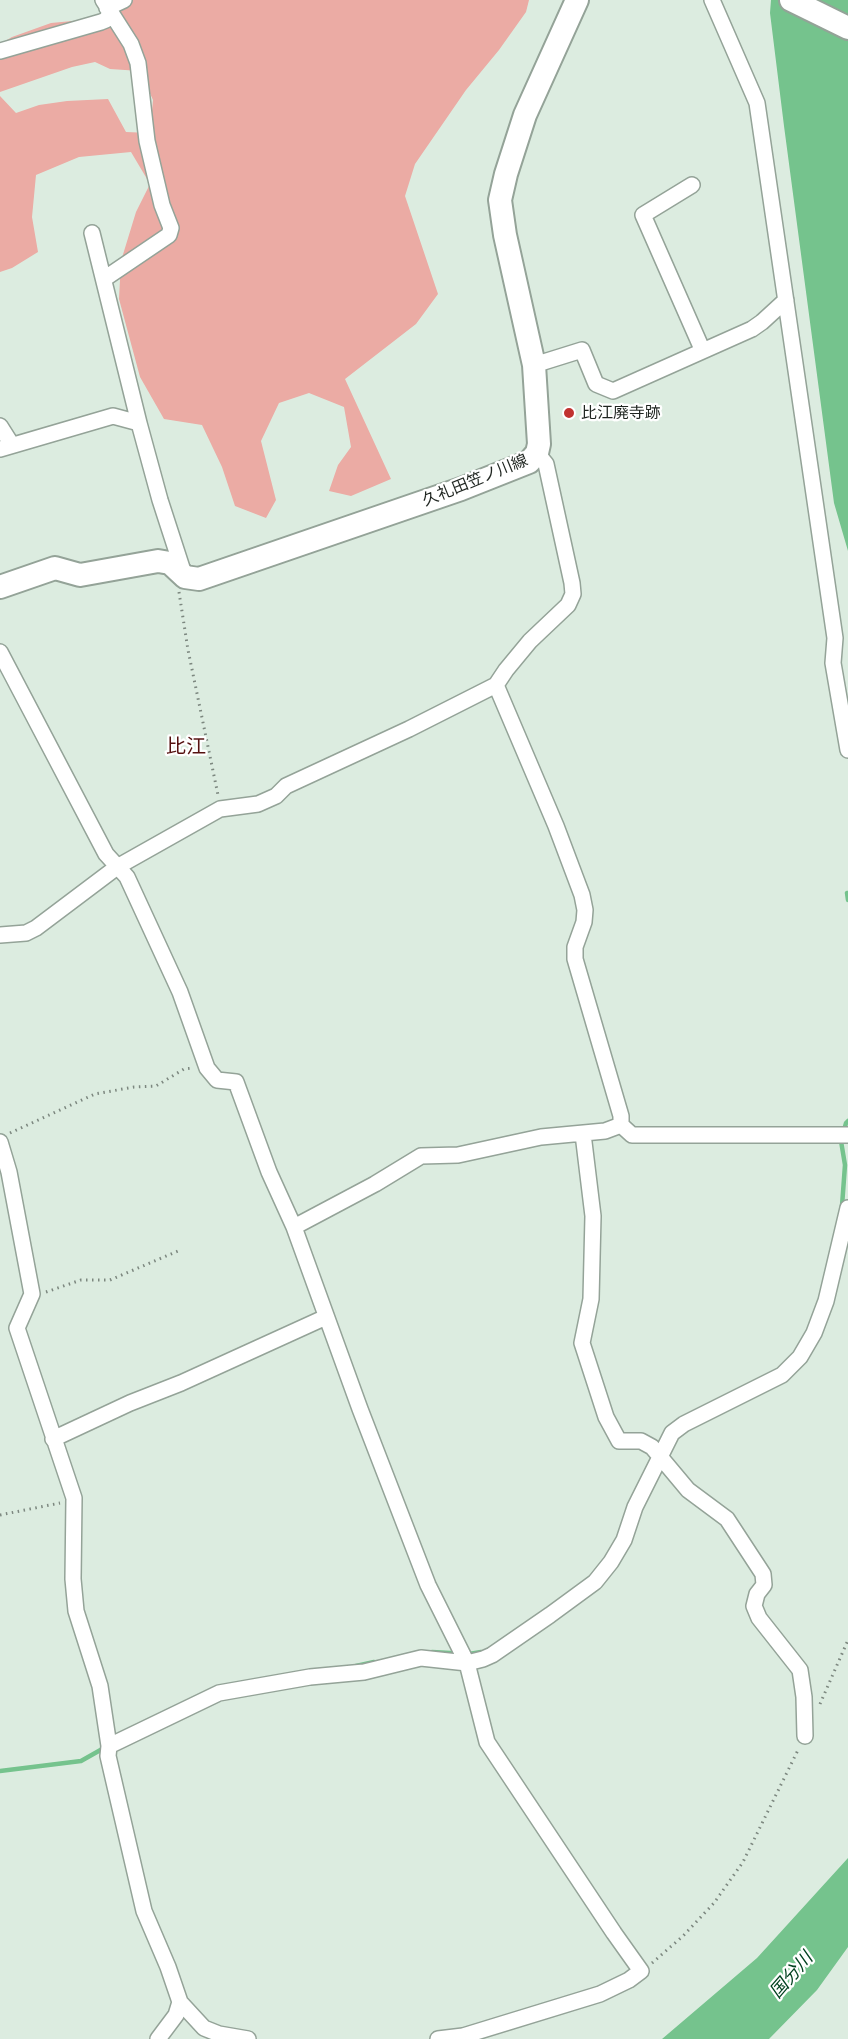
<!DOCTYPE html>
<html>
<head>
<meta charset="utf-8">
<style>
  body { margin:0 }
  canvas { display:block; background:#dcece0 }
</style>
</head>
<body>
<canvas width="848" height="2039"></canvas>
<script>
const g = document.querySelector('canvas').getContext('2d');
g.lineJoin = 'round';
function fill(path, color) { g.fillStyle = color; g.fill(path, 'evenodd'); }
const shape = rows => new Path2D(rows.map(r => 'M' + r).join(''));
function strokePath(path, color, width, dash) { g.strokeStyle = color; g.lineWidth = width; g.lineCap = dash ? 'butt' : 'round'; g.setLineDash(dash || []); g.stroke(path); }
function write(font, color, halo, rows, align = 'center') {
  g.font = font + ' Commissioner,"Noto Sans JP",sans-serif'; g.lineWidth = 4.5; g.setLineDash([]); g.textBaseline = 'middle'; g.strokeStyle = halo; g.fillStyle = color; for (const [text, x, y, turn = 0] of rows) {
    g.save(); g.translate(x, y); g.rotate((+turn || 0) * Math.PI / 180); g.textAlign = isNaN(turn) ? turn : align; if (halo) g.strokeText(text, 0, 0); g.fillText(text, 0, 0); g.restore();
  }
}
fill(shape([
  [107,0,529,0,526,12,499,50,466,90,415,164,405,196,438,294,416,324,345,379,391,479,351,496,329,491,338,465,351,447,344,407,309,393,279,403,261,441,276,500,266,518,235,506,222,467,202,425,164,419,140,377,119,299,121,261,136,212,150,184,131,152,79,157,36,175,32,217,38,252,12,268,0,272,0,96,16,113,39,105,67,101,108,99,126,132,150,133,153,100,140,71,110,69,95,62,72,67,0,92,0,44,12,37,51,23,104,18]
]), '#ebaba4');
fill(shape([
  [771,0,848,0,848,551,834,503,784,126,770,13],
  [848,1858,848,1947,817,1990,769,2039,662,2039,757,1958]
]), '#75c38d');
strokePath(shape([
  [847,893,848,900],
  [842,1206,845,1165,841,1141,846,1123,848,1121],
  [432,1652,469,1654,481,1652],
  [356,1666,374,1662],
  [0,1771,81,1761,104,1748]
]), '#75c38d', 4.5);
const street = shape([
  [103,0,131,44,138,63,147,141,162,205,171,228,169,235,104,279],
  [712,0,757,103,835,638,833,663,848,750],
  [107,8,124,0],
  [0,51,101,22,106,20,110,13],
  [692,185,643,215,702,349],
  [92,233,139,423,160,500,184,574],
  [534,365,582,350,596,384,613,391,752,329,762,322,786,300],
  [0,426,12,445],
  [0,449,113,416,139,423],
  [0,652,106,854,127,877,180,992,207,1068,217,1080,236,1082,269,1172,294,1227,360,1409,428,1585,467,1663,487,1742,614,1933,641,1971,629,1980,600,1994,463,2036,438,2039],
  [496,685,556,826,582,895,585,910,584,922,575,947,575,959,621,1116,621,1125,632,1135,848,1135],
  [0,935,26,933,36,928,117,867,220,809,258,804,276,796,286,786,409,729,496,685,506,670,530,641,568,605,573,594,572,583,546,464,537,453],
  [583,1134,593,1216,591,1299,582,1343,606,1417,619,1441,641,1441,652,1447,688,1490,727,1519,763,1574,764,1585,757,1594,754,1606,759,1618,800,1670,804,1697,805,1736],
  [0,1142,9,1172,32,1294,17,1328,74,1498,73,1579,76,1611,100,1686,109,1746,108,1756,144,1911,168,1967,180,2002,204,2028,219,2034,248,2039],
  [294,1227,375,1184,421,1156,458,1155,541,1137,605,1131,621,1125],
  [53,1439,130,1403,181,1383,326,1317],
  [109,1746,219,1693,310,1677,364,1672,421,1658,467,1663,483,1659,492,1655,550,1615,595,1582,611,1562,624,1540,635,1507,672,1433,684,1424,782,1375,800,1357,814,1333,826,1301,848,1208],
  [158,2039,176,2015,180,2002]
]);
const secondary = shape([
  [791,0,848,28],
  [0,587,55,568,80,575,158,561,170,563,185,577,199,579,461,489,529,462,537,453,539,444,534,365,505,235,500,200,506,174,525,115,577,0]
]);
strokePath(street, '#94a398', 18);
strokePath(secondary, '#94a398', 26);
strokePath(shape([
  [179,592,188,650,218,795],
  [10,1133,95,1094,134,1087,156,1086,184,1069,193,1068],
  [46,1292,81,1280,110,1280,178,1251],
  [0,1515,60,1503],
  [820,1704,848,1640],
  [652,1963,683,1936,714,1903,743,1862,799,1748]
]), '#7c877f', 3, [1.5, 4.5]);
strokePath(street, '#fff', 15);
strokePath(secondary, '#fff', 22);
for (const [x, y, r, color] of [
  [569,413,6,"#c13230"]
]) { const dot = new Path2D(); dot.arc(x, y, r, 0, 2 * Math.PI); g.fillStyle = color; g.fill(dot); strokePath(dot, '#fff', 2); }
write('16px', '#1f2520', '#fff', [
  ["比江廃寺跡",581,413]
], 'left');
write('16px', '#1f2520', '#fff', [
  ["久礼田笠ノ川線",475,480,-22]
]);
write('italic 18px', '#024220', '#fff', [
  ["国分川",791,1975,-49]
]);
write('20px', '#561110', '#fff', [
  ["比江",186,746]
]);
</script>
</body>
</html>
